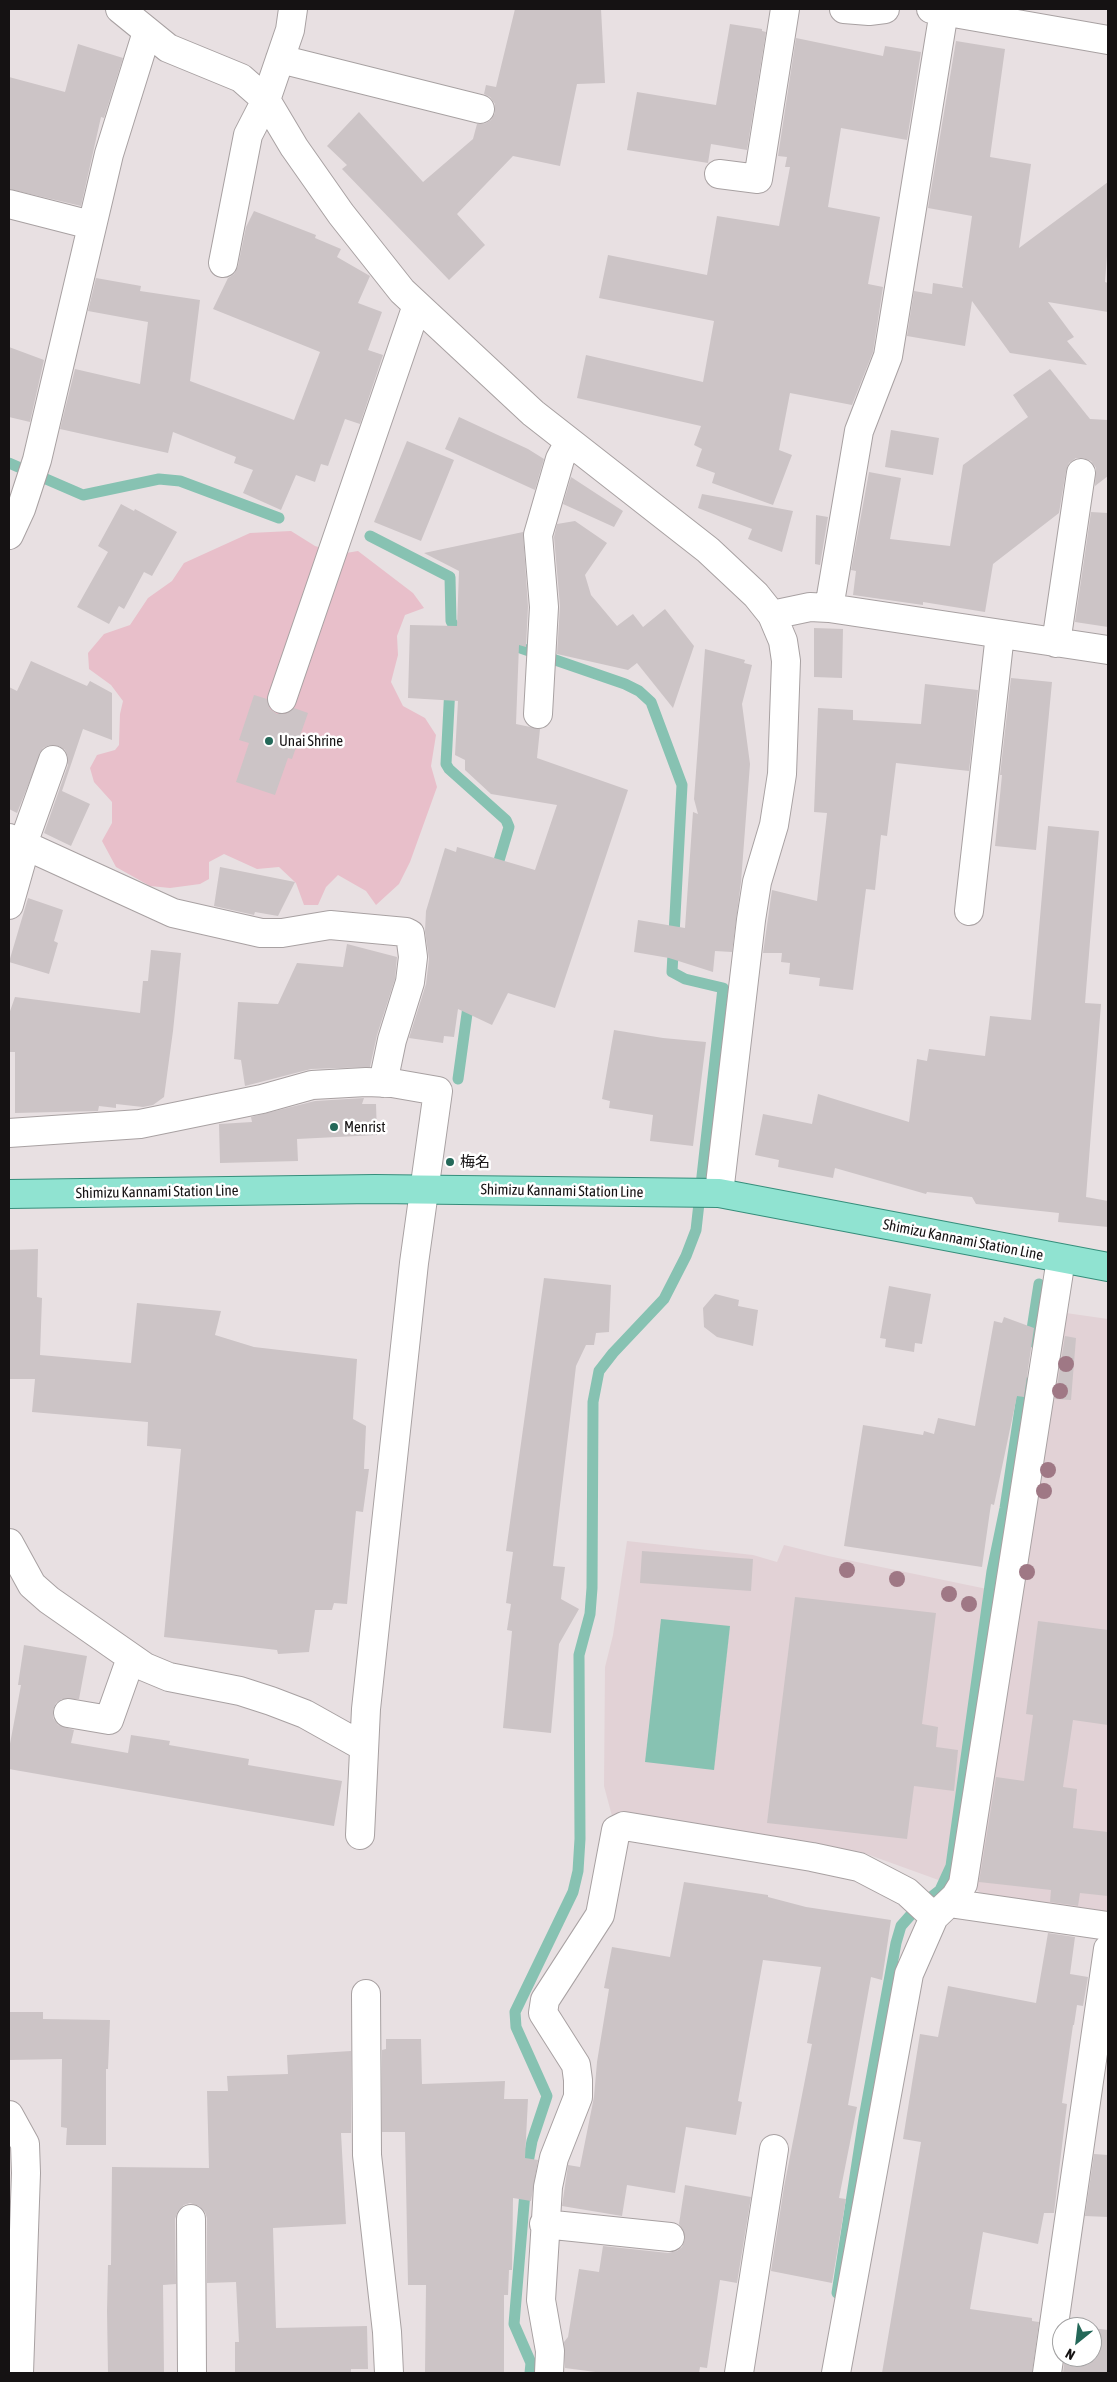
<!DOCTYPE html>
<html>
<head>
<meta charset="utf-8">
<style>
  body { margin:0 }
  #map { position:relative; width:1117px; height:2382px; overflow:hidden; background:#e8e0e2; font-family:"Asap Condensed",sans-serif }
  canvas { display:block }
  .frame { position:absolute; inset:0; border:10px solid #151213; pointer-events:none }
  .north { position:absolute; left:1052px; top:2317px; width:50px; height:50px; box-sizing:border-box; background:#fff; border:1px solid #a1a0a1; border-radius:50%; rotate:209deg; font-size:14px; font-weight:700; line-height:20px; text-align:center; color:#151213 }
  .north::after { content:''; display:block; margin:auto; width:18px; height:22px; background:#246859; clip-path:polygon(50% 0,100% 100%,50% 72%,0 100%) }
</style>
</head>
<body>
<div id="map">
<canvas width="1117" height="2382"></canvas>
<div class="frame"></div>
<div class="north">N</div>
</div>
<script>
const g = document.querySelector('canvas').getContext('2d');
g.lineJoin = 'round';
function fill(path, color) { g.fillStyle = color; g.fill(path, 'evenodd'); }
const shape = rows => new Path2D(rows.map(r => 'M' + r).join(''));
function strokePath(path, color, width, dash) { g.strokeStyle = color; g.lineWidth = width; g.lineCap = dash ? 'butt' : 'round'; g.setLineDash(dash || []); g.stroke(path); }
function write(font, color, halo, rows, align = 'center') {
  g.font = font + ' "Asap Condensed","Noto Sans JP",sans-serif'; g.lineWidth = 5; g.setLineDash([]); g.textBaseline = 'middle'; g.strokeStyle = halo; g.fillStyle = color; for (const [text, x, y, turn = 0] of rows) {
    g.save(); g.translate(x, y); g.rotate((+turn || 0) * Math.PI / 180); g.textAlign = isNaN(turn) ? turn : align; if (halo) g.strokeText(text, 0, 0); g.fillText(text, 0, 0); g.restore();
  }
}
fill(shape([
  [1066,1313,1108,1319,1108,1915,985,1897,973,1886],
  [627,1541,753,1555,777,1562,784,1545,828,1556,987,1589,956,1867,952,1876,944,1882,861,1852,752,1834,612,1816,604,1786,605,1667,613,1635]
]), '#e2d2d6');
fill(shape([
  [291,531,315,546,340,554,358,551,413,593,424,608,405,615,397,636,398,655,391,682,403,706,425,718,436,735,431,766,437,787,410,862,399,884,376,905,366,891,338,875,326,887,318,905,304,905,296,883,279,867,257,869,224,854,209,862,209,879,200,884,170,888,150,886,116,867,102,841,112,823,112,802,94,782,90,768,97,755,115,750,119,745,120,714,123,701,111,685,89,669,88,653,104,634,130,625,148,598,172,581,184,563,250,533]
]), '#e8bfca');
fill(shape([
  [661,1619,730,1626,714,1770,645,1762]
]), '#87c2b2');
strokePath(shape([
  [9,463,83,495,159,479,180,481,279,518],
  [370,536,450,577,451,621,455,628,466,631],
  [506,643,625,684,639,691,651,702,682,785,672,972,685,979,723,988,696,1230,686,1256,664,1299,613,1353,599,1371,593,1402,592,1588,590,1614,579,1655,580,1839,578,1871,573,1892,515,2012,516,2027,547,2096,532,2141,527,2168,514,2324,531,2363,530,2373],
  [450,686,446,764,449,769,506,820,509,827,495,874],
  [458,1079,469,999],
  [1030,1342,1039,1284],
  [837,2293,864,2118,896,1943,901,1926,916,1909,940,1890,951,1866,992,1571,1005,1508,1024,1382]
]), '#87c2b2', 11);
fill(shape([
  [515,9,601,9,605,83,577,84,560,166,513,156,457,214,485,245,449,280,342,169,347,165,327,146,359,112,423,182,473,139,477,124,484,124,491,120,495,113,495,104,490,97,484,94,486,85,496,87],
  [730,24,762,29,762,31,766,32,747,150,711,144,708,163,627,150,637,92,716,105],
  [796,38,883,56,885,46,921,52,907,140,841,128,828,207,880,217,868,284,883,287,873,352,852,405,790,393,779,450,792,455,773,505,712,483,715,473,696,466,702,449,694,445,701,426,577,398,586,355,703,382,714,321,599,298,608,255,707,275,717,216,779,226,790,167,785,167,787,157,778,156],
  [956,41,1005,49,990,157,1031,164,1019,248,1108,182,1108,243,1105,282,1108,283,1108,312,1048,302,1074,337,1067,341,1087,365,1010,353,972,301,965,346,907,336,914,291,932,294,933,283,963,288,962,286,972,216,928,208],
  [78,44,123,58,104,118,101,117,81,206,9,189,9,77,65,92],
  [254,211,316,235,315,238,341,249,337,257,370,276,358,303,382,312,368,350,383,355,360,424,345,419,328,466,321,464,315,482,296,475,281,510,243,493,253,470,234,463,236,457,173,432,168,453,60,429,75,369,140,384,148,322,88,311,96,278,141,286,140,291,200,300,190,381,294,420,320,352,213,309,228,278,234,274,238,266,246,227],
  [9,347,44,360,30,422,9,417],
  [1050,369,1090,419,1108,420,1108,476,1095,486,1096,468,1091,461,1083,458,1076,458,1069,463,1066,471,1059,513,993,564,985,612,923,602,923,605,853,595,856,571,851,570,869,472,901,478,890,539,950,546,963,465,1028,417,1013,395],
  [459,417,528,449,544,459,535,490,445,449],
  [891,430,939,438,933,475,885,467],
  [407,441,454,460,421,541,374,522],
  [571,477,623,511,614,527,563,504],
  [702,494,793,511,782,552,748,539,752,529,698,508],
  [121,504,134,511,135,509,177,532,152,576,144,572,124,609,119,606,109,624,77,607,108,552,98,546],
  [1091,512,1108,513,1108,627,1075,622],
  [816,515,828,517,820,565,815,564],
  [575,521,607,543,585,575,591,595,617,626,633,614,643,627,665,609,694,646,673,708,637,663,628,670,557,654,560,606,554,537,557,524],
  [523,532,528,607,526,647,519,645,516,724,540,729,537,758,628,790,555,1008,508,993,492,1025,458,1009,454,1037,444,1036,443,1043,409,1038,426,984,429,959,425,931,426,911,445,848,456,852,457,847,535,870,557,805,491,794,465,770,465,760,455,755,458,701,408,698,410,625,457,626,459,571,424,553],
  [814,628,843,629,842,678,814,677],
  [705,649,745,660,744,663,752,665,742,704,750,764,741,882,732,952,715,951,713,972,669,958,634,952,638,920,685,928,693,812,698,814,694,799],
  [31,661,87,686,90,681,112,693,112,740,83,729,62,791,90,804,71,846,44,833,68,765,68,757,65,750,59,746,50,745,43,748,17,813,9,809,9,687,17,691],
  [1011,678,1052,682,1036,850,995,846,1002,775,1000,775],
  [925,684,978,690,969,771,896,763,887,836,881,835,875,890,866,889,853,990,819,986,820,978,789,974,790,963,781,962,782,953,763,953,772,890,817,901,827,813,814,812,818,708,853,710,853,720,921,724],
  [254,695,267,699,270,709,277,714,285,714,294,708,308,713,292,759,288,758,275,795,236,782,249,743,239,740],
  [1048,826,1099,831,1085,1003,1101,1004,1086,1197,1108,1201,1108,1227,1058,1222,1059,1213,976,1204,972,1197,927,1192,926,1194,835,1168,833,1178,778,1167,779,1160,755,1155,763,1114,812,1124,818,1094,909,1122,917,1059,927,1061,929,1049,985,1056,990,1016,1031,1020],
  [220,867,295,882,278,916,255,912,254,915,214,906],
  [28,898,63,910,54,941,58,943,49,974,9,962],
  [347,944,397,957,395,979,377,1035,370,1067,311,1069,245,1086,241,1060,234,1059,238,1002,278,1004,297,963,343,967],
  [151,950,181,953,173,1031,164,1097,153,1105,143,1107,116,1104,116,1108,99,1106,98,1111,15,1113,15,1052,9,1052,9,1014,15,997,140,1013,143,981,148,981],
  [614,1030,663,1038,706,1042,693,1146,650,1141,653,1115,609,1108,610,1101,602,1099],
  [364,1098,362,1104,376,1104,377,1135,297,1139,298,1161,220,1163,219,1124,252,1122,251,1117,315,1101],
  [38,1249,37,1297,42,1298,40,1355,131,1363,137,1303,221,1311,215,1335,254,1347,357,1359,353,1419,366,1426,364,1469,369,1469,363,1512,356,1511,347,1604,334,1603,332,1610,315,1610,309,1652,278,1654,277,1650,164,1637,181,1449,147,1446,148,1422,32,1412,35,1379,9,1379,9,1250],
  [544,1278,611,1285,609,1332,596,1333,594,1345,586,1345,576,1366,553,1566,565,1567,561,1599,579,1609,559,1644,551,1733,503,1728,512,1631,507,1630,511,1604,506,1603,513,1552,506,1551],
  [889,1286,931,1294,922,1344,915,1343,914,1352,885,1347,886,1339,880,1338],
  [715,1294,739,1300,738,1306,758,1310,753,1346,717,1337,704,1327,703,1308],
  [1004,1317,1034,1328,1024,1397,1017,1396,994,1505,991,1504,982,1567,844,1546,863,1425,923,1435,924,1431,934,1434,938,1418,975,1426,994,1321,1002,1323],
  [1065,1336,1076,1338,1071,1400,1055,1399],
  [642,1551,753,1559,751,1591,640,1583],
  [795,1597,936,1613,922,1724,938,1727,936,1747,958,1750,954,1791,914,1786,907,1839,767,1823],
  [1038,1621,1108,1630,1108,1725,1073,1720,1063,1787,1077,1789,1073,1828,1108,1832,1108,1896,1080,1893,1078,1906,1050,1902,1051,1890,979,1882,996,1777,1024,1781,1033,1715,1026,1714],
  [24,1645,87,1656,79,1699,62,1699,56,1703,53,1710,53,1718,58,1725,74,1730,71,1743,128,1753,131,1735,170,1741,169,1745,249,1759,248,1765,342,1781,334,1826,9,1769,9,1749,21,1685,18,1685],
  [684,1882,768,1895,768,1897,806,1907,891,1920,882,1980,871,1977,848,2105,857,2107,839,2198,846,2199,832,2283,771,2271,784,2187,812,2044,807,2043,821,1967,763,1960,738,2101,742,2102,736,2135,686,2127,675,2193,627,2185,622,2216,562,2206,568,2165,580,2167,594,2097,597,2062,609,1989,604,1988,612,1947,670,1957],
  [1048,1933,1075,1937,1070,1974,1088,1977,1083,2006,1077,2005,1074,2025,1073,2025,1062,2103,1067,2104,1054,2213,1044,2213,1038,2244,983,2232,970,2309,1032,2318,1032,2321,1039,2322,1032,2373,882,2373,921,2142,903,2139,920,2034,938,2037,948,1986,1036,2003],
  [9,2012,43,2012,43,2019,110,2020,108,2069,106,2069,106,2145,66,2145,67,2128,61,2127,62,2059,9,2060],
  [386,2039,421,2039,422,2084,505,2081,504,2099,528,2099,525,2158,538,2160,531,2201,513,2198,512,2270,509,2270,508,2295,504,2295,504,2373,425,2373,426,2285,408,2285,405,2132,382,2132,382,2050,386,2049],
  [351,2051,351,2133,341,2133,346,2224,273,2228,276,2328,367,2326,368,2369,351,2369,351,2373,235,2373,235,2342,239,2342,236,2282,207,2283,207,2218,205,2212,199,2206,190,2203,184,2205,178,2211,175,2219,176,2284,163,2285,164,2373,108,2373,107,2311,108,2265,111,2265,112,2167,209,2168,207,2091,228,2091,227,2076,288,2074,287,2055],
  [1094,2154,1108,2155,1108,2217,1085,2216],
  [685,2185,751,2197,737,2283,720,2280,707,2368,700,2367,699,2373,603,2373,565,2368,564,2342,568,2337,579,2269,599,2272,603,2246,668,2253,677,2251,682,2247,685,2239,684,2231,679,2224],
  [1092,2328,1108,2330,1108,2373,1063,2373,1065,2357,1092,2357]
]), '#ccc4c6');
const minor = shape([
  [120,9,168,48,241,78,266,100,294,147,341,214,402,291,533,413,708,550,756,595,772,615,783,641,786,661,782,774,774,825,757,882,751,920,719,1193],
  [844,9,869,11,885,9],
  [931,9,1108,40],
  [280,59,480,109],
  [719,174,758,179,785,9],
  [9,204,91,225],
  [223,263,248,135,266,100,290,30,293,9],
  [9,535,21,509,37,460,109,154,147,32],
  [829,608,859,431,888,356,944,11],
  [772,615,810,607,829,608,1108,650],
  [1056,643,1081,473],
  [282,699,417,305],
  [538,714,544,607,538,535,560,459,569,442],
  [9,838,173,913,261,933,282,933,330,925,406,932,410,934,413,957,410,982,392,1040,383,1083],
  [23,844,53,760],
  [9,905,26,845],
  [969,911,1000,634],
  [9,1133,140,1124,262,1099,312,1085,366,1082,392,1083,438,1091,414,1263,366,1709,360,1835],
  [9,1543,32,1585,49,1600,145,1667,169,1677,240,1691,271,1701,305,1714,364,1747],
  [68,1713,109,1720,131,1658],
  [949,1903,1108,1926],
  [366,1994,367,2155,387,2332,389,2373],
  [9,2115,25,2144,26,2173,19,2373],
  [191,2219,192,2373],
  [544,2224,670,2237],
  [549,2373,550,2351,541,2300,548,2187,554,2158,578,2097,578,2080,576,2065,543,2013,545,2000,600,1915,616,1830,624,1826,812,1857,859,1867,907,1892,934,1917],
  [739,2373,774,2149],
  [836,2373,909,1974,934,1917,955,1897,963,1884,1061,1259],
  [1047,2373,1108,1949]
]);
const major = shape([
  [9,1194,375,1189,719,1193,1108,1267]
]);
strokePath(minor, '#a8a1a2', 30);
strokePath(major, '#358e7b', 30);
strokePath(minor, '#fff', 28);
strokePath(major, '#90e3d1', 28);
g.fillStyle = '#9f7885';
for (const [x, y] of [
  [1066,1364],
  [1060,1391],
  [1048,1470],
  [1044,1491],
  [847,1570],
  [1027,1572],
  [897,1579],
  [949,1594],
  [969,1604]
]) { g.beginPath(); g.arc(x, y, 8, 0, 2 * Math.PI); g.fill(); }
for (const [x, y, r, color] of [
  [269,741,5,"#246859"],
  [334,1127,5,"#246859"],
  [450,1162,5,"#246859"]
]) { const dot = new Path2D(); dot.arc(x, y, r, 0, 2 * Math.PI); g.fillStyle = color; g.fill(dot); strokePath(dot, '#fff', 2); }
write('15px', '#151213', '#fff', [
  ["Unai Shrine",279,741],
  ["Menrist",344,1127],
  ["梅名",460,1162]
], 'left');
write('15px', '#151213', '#fff', [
  ["Shimizu Kannami Station Line",562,1191,1],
  ["Shimizu Kannami Station Line",157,1192,-1],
  ["Shimizu Kannami Station Line",963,1240,11]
]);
</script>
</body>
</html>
